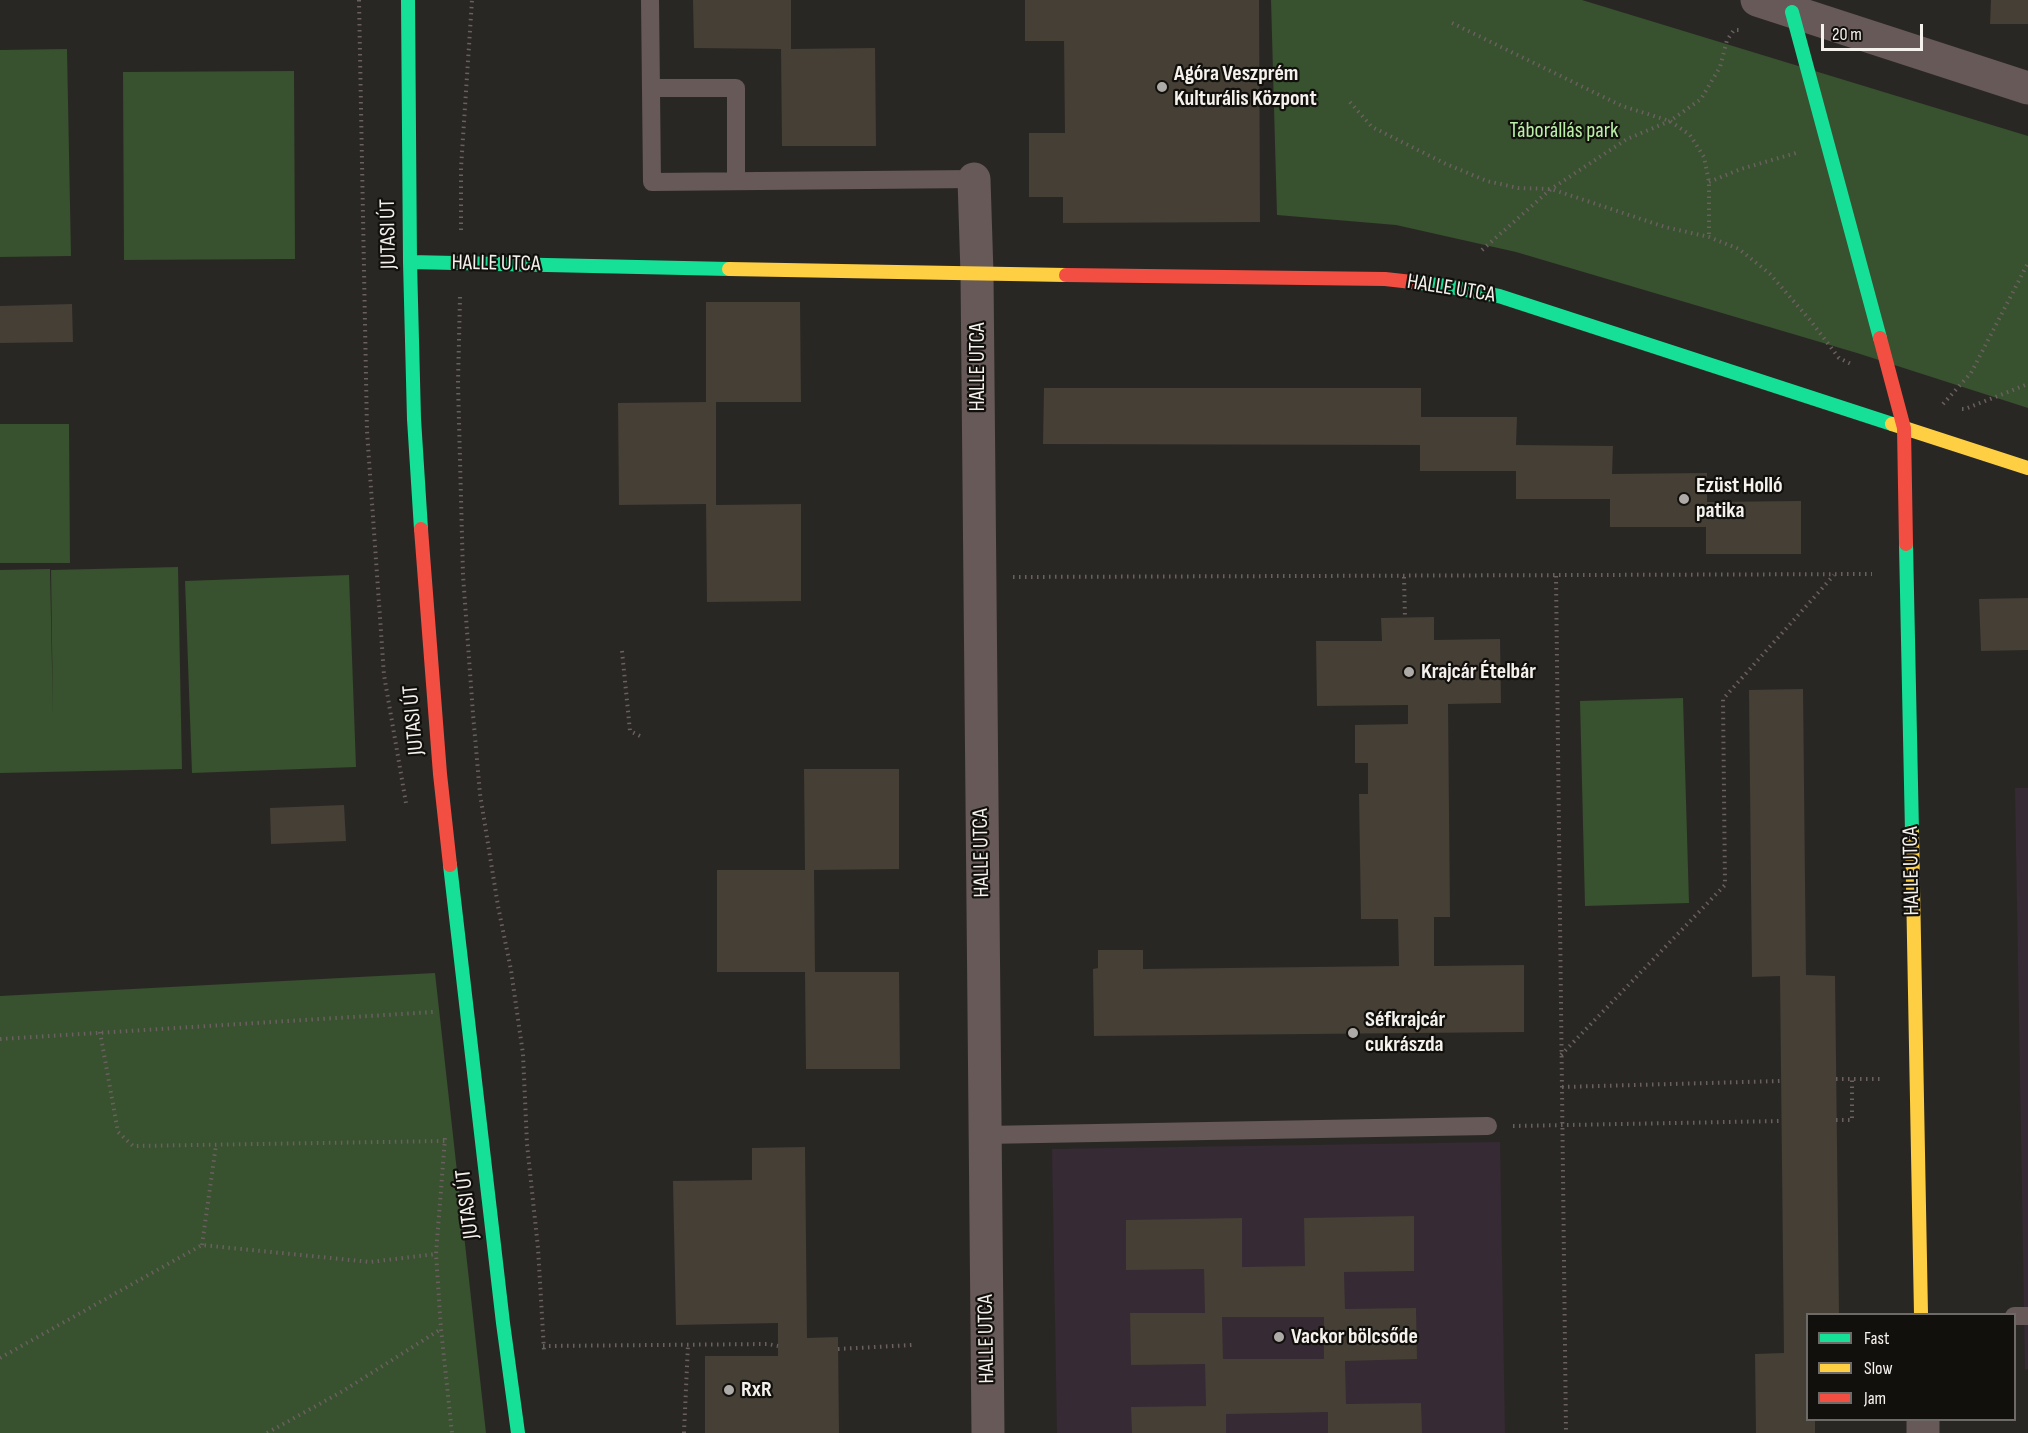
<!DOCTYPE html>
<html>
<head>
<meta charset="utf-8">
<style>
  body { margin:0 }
  #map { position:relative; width:2028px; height:1433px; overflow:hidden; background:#292724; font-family:"Sofia Sans Condensed",sans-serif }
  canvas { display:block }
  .legend { position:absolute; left:1806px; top:1313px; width:210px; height:108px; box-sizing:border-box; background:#12100d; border:2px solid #6d6a67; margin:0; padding:8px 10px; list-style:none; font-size:18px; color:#f5f1ed }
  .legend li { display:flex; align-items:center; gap:12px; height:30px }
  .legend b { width:30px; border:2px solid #6d6a67 }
  .scale { position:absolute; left:1821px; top:24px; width:102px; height:27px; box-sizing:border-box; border:3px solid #f5f1ed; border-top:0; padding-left:8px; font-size:18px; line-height:21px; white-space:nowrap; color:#f5f1ed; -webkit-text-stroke:4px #12100d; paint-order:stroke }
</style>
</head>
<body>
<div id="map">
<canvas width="2028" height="1433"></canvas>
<ul class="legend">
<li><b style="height:8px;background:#16e098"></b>Fast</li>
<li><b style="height:8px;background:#ffcf43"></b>Slow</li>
<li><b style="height:8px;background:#f24e42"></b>Jam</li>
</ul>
<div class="scale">20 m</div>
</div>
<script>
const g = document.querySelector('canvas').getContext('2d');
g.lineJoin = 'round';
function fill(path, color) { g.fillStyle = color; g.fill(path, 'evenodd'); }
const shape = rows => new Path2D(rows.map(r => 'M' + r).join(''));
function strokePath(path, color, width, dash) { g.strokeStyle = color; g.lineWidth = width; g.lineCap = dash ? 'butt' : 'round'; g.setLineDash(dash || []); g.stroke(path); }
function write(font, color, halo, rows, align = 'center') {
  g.font = font + ' "Sofia Sans Condensed",sans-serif'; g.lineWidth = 4.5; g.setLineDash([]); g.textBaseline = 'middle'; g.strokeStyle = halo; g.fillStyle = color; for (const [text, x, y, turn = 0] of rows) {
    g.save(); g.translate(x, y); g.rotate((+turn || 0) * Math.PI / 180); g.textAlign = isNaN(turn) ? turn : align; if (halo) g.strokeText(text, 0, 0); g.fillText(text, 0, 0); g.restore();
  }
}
fill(shape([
  [2015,788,2028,788,2028,1369,2025,1370],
  [1500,1142,1505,1433,1057,1433,1052,1149]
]), '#362a34');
fill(shape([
  [1271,0,1582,0,2028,136,2028,408,1857,353,1516,252,1396,225,1277,215],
  [67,49,71,256,0,257,0,50],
  [294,71,295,259,124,260,123,72],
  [0,424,69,424,70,563,0,563],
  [178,567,182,769,0,773,0,570,50,569,53,716,51,570],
  [349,575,356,767,192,773,185,581],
  [1683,698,1689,903,1585,906,1580,701],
  [435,973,486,1433,0,1433,0,996]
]), '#38512e');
fill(shape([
  [693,0,791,0,791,49,875,48,876,146,782,146,781,49,694,48],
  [1025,0,1259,0,1260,222,1063,223,1063,197,1029,197,1029,133,1065,133,1064,41,1025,41],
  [1991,0,2028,0,2028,24,1990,24],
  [706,302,800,302,801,402,716,402,716,505,801,504,801,601,707,602,706,504,619,505,618,403,706,402],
  [72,304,73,342,0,343,0,306],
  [1044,388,1421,388,1421,417,1517,417,1516,445,1613,446,1612,474,1707,473,1707,502,1801,501,1801,554,1706,554,1706,527,1610,527,1610,499,1516,499,1516,471,1420,471,1420,445,1043,444],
  [2028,598,2028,650,1981,651,1979,599],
  [1434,617,1434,640,1500,639,1501,703,1448,704,1450,917,1434,917,1434,966,1524,965,1524,1032,1094,1036,1093,969,1098,968,1098,950,1143,950,1143,969,1399,966,1398,919,1361,919,1359,794,1368,794,1368,763,1355,763,1355,725,1408,724,1408,705,1317,706,1316,641,1382,641,1381,618],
  [1803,689,1806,975,1835,976,1839,1314,1808,1314,1808,1420,1815,1420,1815,1433,1756,1433,1755,1354,1784,1353,1780,976,1752,977,1749,690],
  [804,769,899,769,899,869,814,870,815,972,899,972,900,1069,806,1069,805,972,717,972,717,870,805,870],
  [344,805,346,841,271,844,270,808],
  [805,1147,807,1338,838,1337,839,1433,705,1433,705,1356,778,1356,778,1323,676,1325,673,1181,752,1180,752,1148],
  [1414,1216,1414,1271,1344,1272,1345,1309,1416,1308,1417,1359,1345,1361,1346,1404,1421,1403,1422,1433,1328,1433,1328,1412,1226,1414,1226,1433,1132,1433,1131,1407,1206,1406,1205,1364,1131,1365,1130,1313,1205,1313,1204,1269,1126,1270,1126,1220,1242,1218,1242,1267,1305,1266,1304,1218],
  [1222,1317,1324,1317,1324,1359,1223,1359]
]), '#453f35');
strokePath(shape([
  [359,0,367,431,384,675,406,803],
  [1452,23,1622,106,1670,121,1690,135,1704,157,1709,182,1709,237],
  [1350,102,1372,127,1446,164,1487,181,1518,188,1551,189,1665,227,1709,237,1739,249,1770,274,1810,320,1839,358,1853,365],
  [1709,182,1741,169,1796,153],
  [461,230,461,168,472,0],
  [1482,250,1551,189,1627,139,1670,121,1701,99,1720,67,1727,40,1734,30,1741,30],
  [460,297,458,383,463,575,473,714,480,794,498,906,511,970,523,1054,527,1144,538,1248,544,1350],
  [1943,404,1971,373,2028,263],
  [1962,409,1965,409,2028,384],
  [1556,576,1566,1433],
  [1013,577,1872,574],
  [1404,577,1405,618],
  [622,651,630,731,644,738],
  [100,1032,118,1132,133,1146,445,1141],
  [0,1039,433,1012],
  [1561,1055,1725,885,1723,699,1834,575],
  [1836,1079,1882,1079],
  [1562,1087,1781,1081],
  [1836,1120,1852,1120,1852,1079],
  [1513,1126,1782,1121],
  [445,1138,436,1254,441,1329,452,1433],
  [202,1245,216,1145],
  [543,1346,768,1344,778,1346],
  [838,1349,912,1345],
  [0,1358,202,1245,370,1262,436,1254],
  [267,1433,343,1391,441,1329],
  [684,1433,688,1344]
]), '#6a605f', 4, [1.5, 4.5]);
strokePath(shape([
  [650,0,652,182,974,179],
  [651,88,736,88,736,181],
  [984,1135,1488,1126],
  [2014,1316,2028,1316]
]), '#665958', 18);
strokePath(shape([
  [1757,0,2028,88],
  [974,179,977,274,988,1433],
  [1923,1420,1923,1433]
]), '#665958', 33);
strokePath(shape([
  [408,0,410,262,414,419,421,529],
  [1792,12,1880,338],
  [410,262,729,269],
  [1412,282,1446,286,1499,296,1892,424],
  [1906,544,1912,832],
  [450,865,503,1323,518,1433]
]), '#16e098', 14);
strokePath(shape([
  [729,269,1066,275],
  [1892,424,2028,468],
  [1912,832,1921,1314]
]), '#ffcf43', 14);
strokePath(shape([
  [1066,275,1385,279,1412,282],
  [1880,338,1904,428,1906,544],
  [421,529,440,774,450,865]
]), '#f24e42', 14);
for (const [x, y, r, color] of [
  [1162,87,6,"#aeaaa7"],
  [1684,499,6,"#aeaaa7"],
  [1409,672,6,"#aeaaa7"],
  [1353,1033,6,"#aeaaa7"],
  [1279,1337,6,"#aeaaa7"],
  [729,1390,6,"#aeaaa7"]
]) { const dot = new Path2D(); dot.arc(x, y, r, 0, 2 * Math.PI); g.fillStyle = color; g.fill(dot); strokePath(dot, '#12100d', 2); }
write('bold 22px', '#f5f1ed', '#12100d', [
  ["Agóra Veszprém",1174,74],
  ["Kulturális Központ",1174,99],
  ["Ezüst Holló",1696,486],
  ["patika",1696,511],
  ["Krajcár Ételbár",1421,672],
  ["Séfkrajcár",1365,1020],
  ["cukrászda",1365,1045],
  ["Vackor bölcsőde",1291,1337],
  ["RxR",741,1390]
], 'left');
write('22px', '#baf1a6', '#12100d', [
  ["Táborállás park",1564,131]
]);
write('22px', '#f5f1ed', '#12100d', [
  ["JUTASI ÚT",389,234,-91],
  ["HALLE UTCA",496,264,1],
  ["HALLE UTCA",1451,289,9],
  ["HALLE UTCA",978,367,-90],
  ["JUTASI ÚT",414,720,-95],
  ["HALLE UTCA",982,853,-91],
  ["HALLE UTCA",1912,871,-91],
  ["JUTASI ÚT",468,1204,-97],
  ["HALLE UTCA",987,1339,-91]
]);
</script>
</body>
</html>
